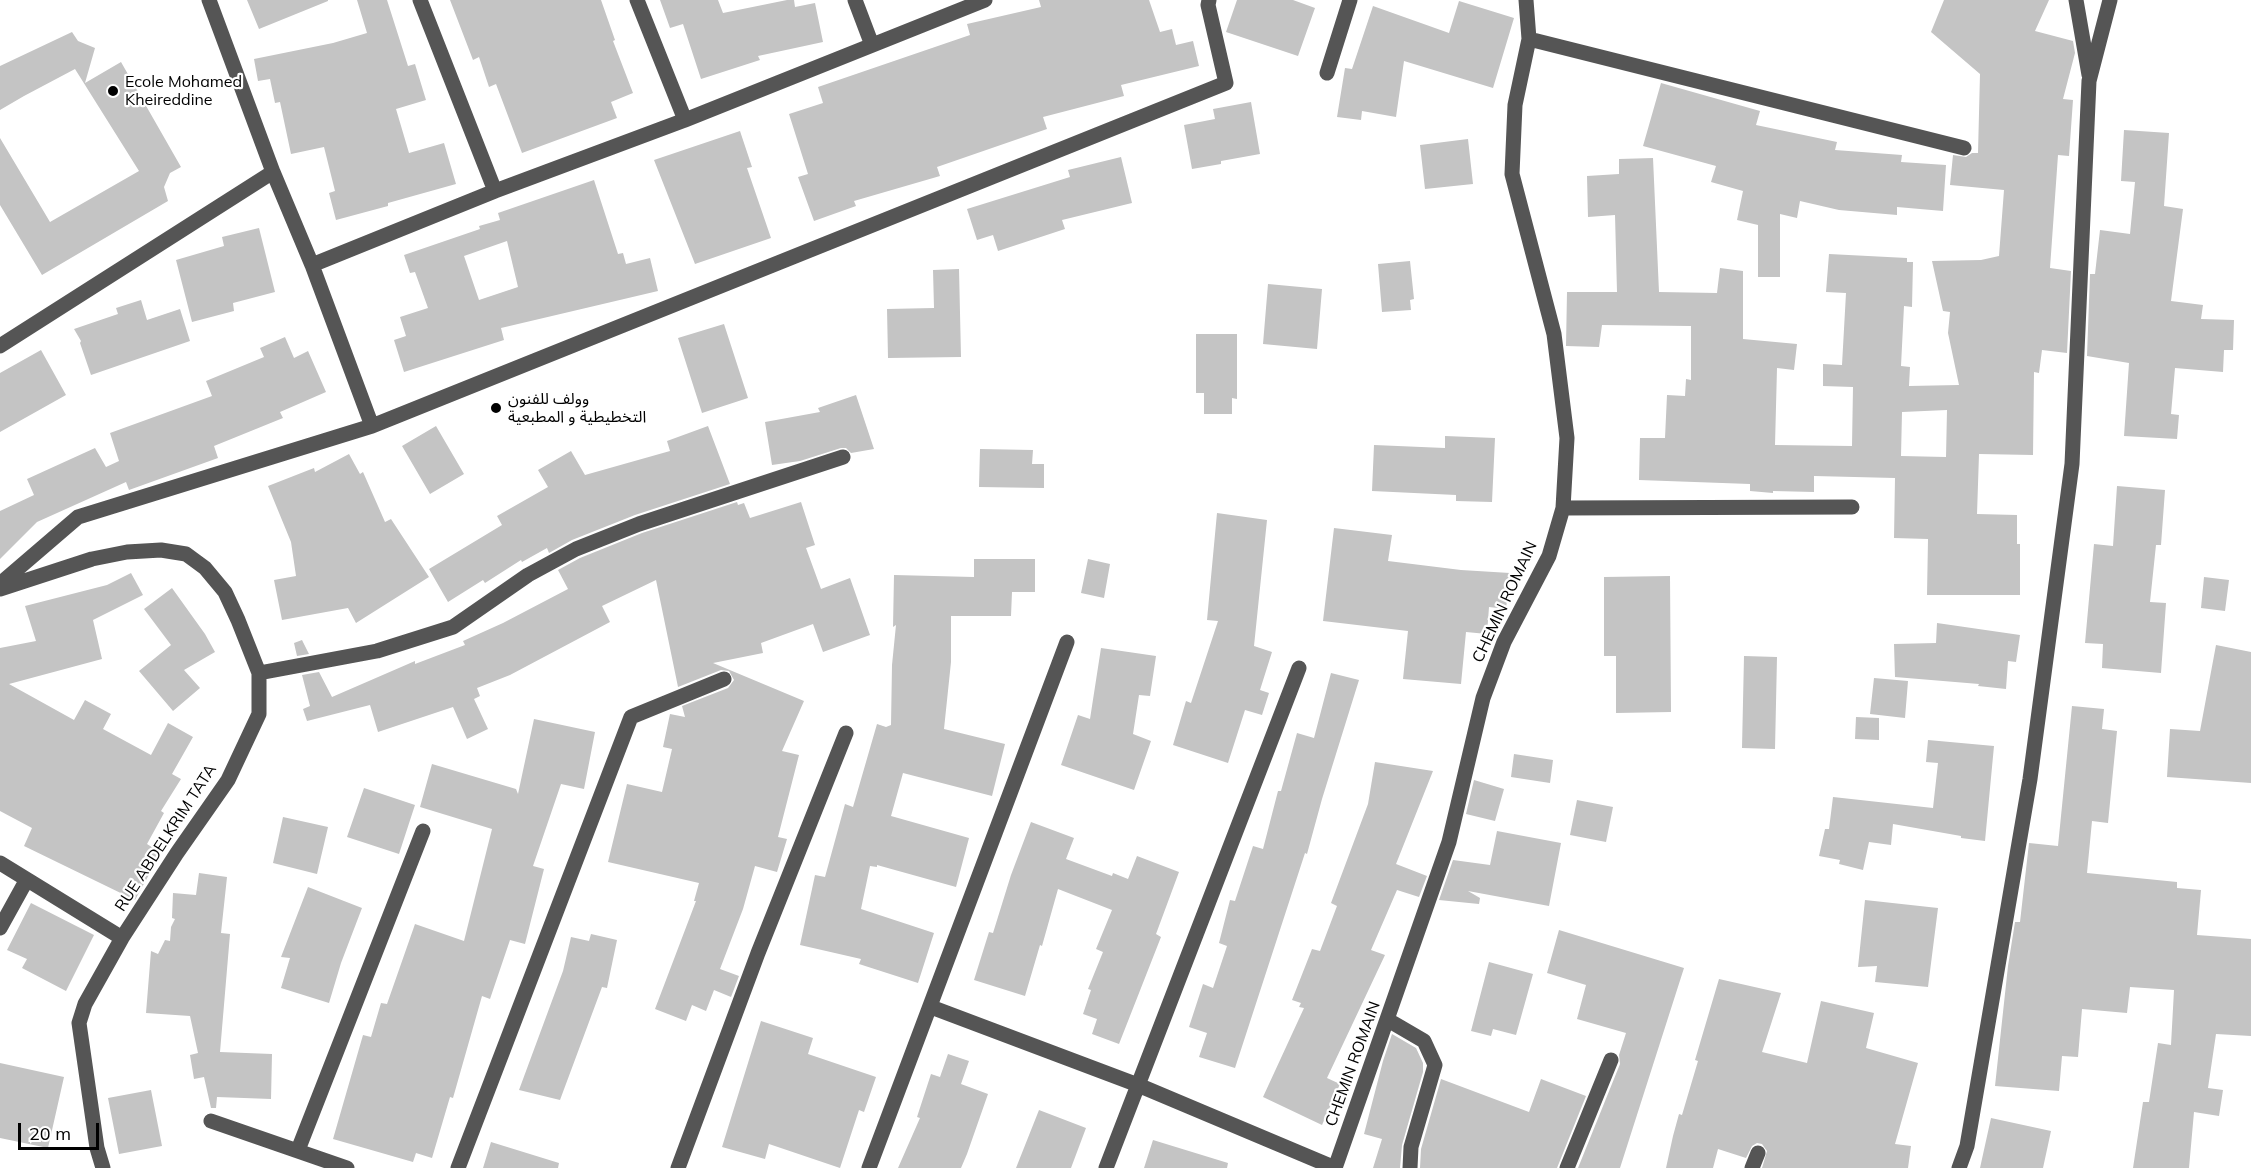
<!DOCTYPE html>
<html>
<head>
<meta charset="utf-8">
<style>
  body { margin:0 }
  #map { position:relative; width:2251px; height:1168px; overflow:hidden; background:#fff; font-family:Mulish,sans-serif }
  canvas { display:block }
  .scale { position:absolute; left:18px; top:1123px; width:81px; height:27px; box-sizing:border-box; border:3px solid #000; border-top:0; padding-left:8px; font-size:18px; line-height:21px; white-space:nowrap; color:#000; -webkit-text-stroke:4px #fff; paint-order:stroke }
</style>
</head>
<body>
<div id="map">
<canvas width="2251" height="1168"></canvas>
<div class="scale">20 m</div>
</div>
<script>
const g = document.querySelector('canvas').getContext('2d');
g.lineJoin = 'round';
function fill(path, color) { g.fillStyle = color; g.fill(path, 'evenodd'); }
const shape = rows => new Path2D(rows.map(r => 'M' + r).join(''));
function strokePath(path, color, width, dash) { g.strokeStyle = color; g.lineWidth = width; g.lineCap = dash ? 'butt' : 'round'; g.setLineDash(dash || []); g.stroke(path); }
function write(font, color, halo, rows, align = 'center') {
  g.font = font + ' Mulish,"Noto Sans Arabic",sans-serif'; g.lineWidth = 4.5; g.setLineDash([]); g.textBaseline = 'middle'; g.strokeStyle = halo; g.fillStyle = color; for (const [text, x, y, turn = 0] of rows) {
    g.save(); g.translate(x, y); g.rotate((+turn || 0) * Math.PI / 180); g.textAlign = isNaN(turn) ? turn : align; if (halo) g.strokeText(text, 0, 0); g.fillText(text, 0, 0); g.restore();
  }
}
fill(shape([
  [247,0,328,0,328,1,259,29],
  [357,0,387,0,408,66,415,64,426,100,396,109,409,153,444,143,456,184,388,203,388,206,336,220,329,193,335,191,324,147,291,154,280,102,275,103,270,79,258,81,254,59,333,43,367,33],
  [450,0,601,0,615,40,613,41,633,93,611,102,617,118,522,153,496,84,489,87,479,57,473,60],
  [660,0,718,0,723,13,787,0,794,0,795,7,815,3,823,42,758,56,760,60,701,79,683,24,670,28],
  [1039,0,1149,0,1160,32,1172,29,1176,45,1193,41,1199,66,1121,85,1124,96,1043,117,1047,129,937,167,940,176,854,201,856,206,814,221,798,177,808,174,789,114,823,103,818,87,970,35,967,24,1041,7],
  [1237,0,1293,0,1315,8,1298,56,1226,32],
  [1944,0,2049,0,2035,31,2073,41,2075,53,2063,99,2073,100,2069,156,2058,155,2050,268,2071,271,2067,353,2042,350,2039,373,2034,372,2033,455,1979,454,1977,514,2017,515,2017,544,2020,544,2020,595,1927,595,1928,539,1894,538,1895,478,1814,476,1814,492,1773,491,1773,493,1750,491,1750,484,1639,480,1640,438,1665,438,1667,395,1685,396,1686,379,1691,380,1691,326,1602,325,1599,347,1566,346,1567,292,1617,292,1615,215,1588,217,1587,176,1619,174,1619,159,1653,158,1659,292,1717,293,1720,268,1743,271,1743,339,1797,344,1794,370,1777,368,1775,445,1852,446,1853,387,1823,386,1823,364,1842,365,1846,293,1826,292,1829,254,1907,258,1907,262,1913,262,1912,307,1904,306,1901,366,1910,367,1909,386,1959,385,1948,333,1950,312,1943,311,1932,261,1981,260,1999,256,2004,190,1950,185,1953,155,1966,157,1972,153,1978,153,1980,74,1931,32],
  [1947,410,1946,457,1901,456,1902,412],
  [1459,1,1514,18,1493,88,1404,61,1396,117,1362,111,1361,120,1337,117,1345,68,1352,69,1373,6,1449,33],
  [72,32,78,41,95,48,85,83,121,62,181,167,170,173,164,187,168,201,42,275,0,205,0,138,50,222,139,171,75,69,24,96,0,110,0,66],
  [1661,83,1760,111,1756,125,1837,142,1835,150,1902,155,1901,162,1946,165,1943,211,1897,207,1897,215,1839,210,1800,201,1797,218,1780,214,1780,277,1758,277,1758,225,1737,220,1743,191,1711,182,1716,166,1643,146],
  [1251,102,1260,154,1221,161,1221,164,1192,169,1184,125,1215,119,1213,109],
  [2124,130,2169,133,2164,206,2183,209,2171,301,2203,305,2201,319,2234,320,2233,350,2224,350,2223,372,2175,368,2171,414,2179,415,2177,439,2124,436,2129,363,2087,356,2090,274,2095,274,2100,230,2130,234,2135,182,2121,181],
  [740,131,752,167,747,168,771,238,695,264,654,160],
  [1468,139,1473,184,1425,189,1420,145],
  [1121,157,1132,203,1062,220,1065,229,998,251,993,235,977,240,967,209,1070,177,1068,170],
  [594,180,618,254,623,253,626,264,650,258,658,291,501,328,504,340,404,372,394,340,406,336,400,317,428,308,415,272,410,273,404,255,480,229,479,226,500,220,498,213],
  [507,241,518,287,479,300,464,256],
  [259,228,275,292,233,303,234,311,192,322,176,260,224,246,222,237],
  [1410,261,1414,299,1410,300,1411,310,1382,312,1378,264],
  [959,269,961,357,888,358,887,309,934,308,933,270],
  [1268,284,1322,289,1317,349,1263,344],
  [141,300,147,320,180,309,190,341,91,375,80,343,81,341,74,329,118,314,116,308],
  [724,324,748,398,702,413,678,338],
  [1196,334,1237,334,1237,399,1232,398,1232,414,1204,414,1204,393,1196,393],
  [285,337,294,358,308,351,326,392,280,412,283,418,214,446,218,458,129,490,126,482,37,522,0,559,0,511,34,495,27,479,95,448,106,467,119,461,110,433,212,396,206,381,264,357,260,348],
  [41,350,66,395,0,432,0,373],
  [856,395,874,449,851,453,846,448,841,448,800,461,772,465,765,422,820,412,818,408],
  [436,426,464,474,430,494,402,446],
  [708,426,730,484,635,515,572,540,549,553,547,548,522,562,521,560,485,583,483,580,448,602,429,569,502,525,497,516,548,487,538,470,571,451,585,475,670,451,667,441],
  [1445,436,1495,438,1492,502,1456,501,1456,495,1372,491,1374,445,1445,448],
  [980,449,1033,450,1032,464,1044,464,1044,488,979,487],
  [349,454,360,474,363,472,385,522,391,519,429,577,356,623,348,608,282,620,274,580,296,576,291,542,268,486,314,468,315,472],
  [2117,486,2165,490,2161,545,2156,545,2150,602,2166,603,2161,673,2102,668,2103,644,2085,643,2094,544,2113,546],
  [737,502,738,505,744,503,750,518,801,502,815,545,806,548,821,589,850,578,870,635,823,652,813,624,761,643,763,653,713,663,804,701,782,751,799,755,778,837,787,839,777,872,755,866,743,909,720,969,739,976,731,997,714,990,706,1011,692,1005,686,1021,655,1009,696,901,694,901,699,883,608,862,627,784,662,792,672,749,663,747,670,714,685,717,682,706,728,688,734,680,729,671,721,670,678,687,656,580,602,606,610,622,510,675,477,688,480,696,474,699,488,729,467,739,453,707,378,732,370,705,307,721,303,709,310,706,302,675,319,672,332,697,415,661,415,664,465,645,463,641,503,623,568,589,558,570,580,558,642,533],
  [1217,513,1267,520,1254,646,1272,652,1260,690,1269,693,1262,715,1245,710,1228,763,1173,745,1186,701,1191,703,1218,621,1207,620],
  [1334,528,1392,535,1388,561,1461,570,1510,573,1506,609,1489,607,1487,634,1466,632,1461,684,1403,679,1408,631,1323,621],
  [974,559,1035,559,1035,592,1012,592,1011,616,951,616,951,662,944,729,1005,744,992,796,903,773,891,816,969,838,956,887,877,865,877,867,870,866,861,909,934,933,918,983,859,964,861,959,800,945,815,875,825,877,845,804,853,807,877,724,886,727,891,725,892,665,896,625,893,627,894,575,974,577],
  [1088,559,1110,564,1104,598,1081,593],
  [131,573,143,595,93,620,102,659,9,684,74,720,85,700,111,714,103,729,151,755,168,723,193,737,172,774,181,779,161,811,164,813,147,844,161,853,135,900,24,846,32,828,0,811,0,648,36,641,25,606,107,585],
  [1670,576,1671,712,1616,713,1616,656,1604,656,1604,577],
  [2204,577,2229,580,2225,611,2201,608],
  [172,588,205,634,215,652,184,670,200,688,173,711,139,671,171,645,144,609],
  [1937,623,2020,635,2016,662,2008,661,2006,689,1978,686,1979,684,1895,677,1894,644,1936,643],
  [302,640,309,654,297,656,294,643],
  [2216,645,2251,652,2251,783,2167,777,2170,729,2200,731],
  [1101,648,1156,656,1150,696,1139,695,1133,734,1151,741,1134,790,1061,765,1078,715,1090,719],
  [1744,656,1777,657,1775,749,1742,748],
  [1331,673,1359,680,1322,799,1307,854,1305,853,1235,1068,1199,1057,1207,1033,1189,1027,1203,984,1213,988,1227,946,1219,943,1230,900,1235,901,1253,846,1263,849,1278,791,1281,791,1297,733,1314,738],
  [1874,678,1908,681,1905,718,1870,714],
  [2072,706,2104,709,2102,729,2117,731,2108,823,2092,821,2087,873,2177,882,2177,888,2201,890,2197,935,2251,939,2251,1036,2216,1034,2208,1088,2223,1090,2219,1116,2194,1112,2189,1168,2133,1168,2143,1102,2149,1102,2158,1043,2171,1045,2174,990,2130,987,2127,1013,2082,1009,2078,1057,2062,1056,2059,1091,1995,1086,2008,966,2015,922,2020,922,2029,843,2058,846],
  [1856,717,1879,718,1879,740,1855,739],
  [534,719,595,732,584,789,561,784,533,866,544,869,525,944,510,940,490,999,482,996,453,1098,450,1097,432,1158,416,1153,413,1162,333,1139,363,1035,371,1037,381,1003,387,1004,415,924,464,941,492,829,420,807,432,764,516,789,518,794],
  [1928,740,1994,746,1985,841,1961,838,1961,836,1893,824,1891,845,1869,842,1863,870,1839,864,1840,860,1819,856,1825,829,1829,829,1833,797,1933,808,1938,763,1926,762],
  [1514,754,1553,760,1550,783,1511,777],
  [1375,762,1433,771,1396,864,1427,876,1419,897,1397,890,1371,950,1385,955,1327,1078,1340,1084,1322,1125,1263,1097,1304,1008,1299,1007,1301,1003,1292,1000,1312,949,1320,951,1337,906,1331,903,1368,804],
  [1474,780,1504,789,1495,821,1466,814],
  [364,788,415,805,399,854,347,837],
  [1577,800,1613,807,1606,842,1570,835],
  [283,817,328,827,317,874,273,863],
  [1031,822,1074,838,1066,859,1112,876,1113,873,1128,879,1137,856,1179,872,1156,934,1161,937,1119,1044,1092,1034,1097,1019,1083,1014,1091,990,1088,989,1103,952,1096,949,1112,910,1058,889,1042,946,1040,945,1025,996,974,980,989,932,993,933,1011,875],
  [1497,831,1561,843,1549,906,1468,891,1480,898,1479,904,1439,900,1453,860,1490,865],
  [199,873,227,877,221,933,230,934,220,1052,272,1054,271,1099,217,1097,216,1108,211,1108,204,1077,194,1079,190,1055,198,1053,190,1016,146,1013,151,951,158,954,165,940,170,941,171,927,175,919,172,918,173,893,196,895],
  [308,887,362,908,341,963,329,1003,281,988,290,958,281,957],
  [1865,900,1938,908,1928,987,1875,982,1877,966,1858,967],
  [31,903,94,935,66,991,22,968,27,959,7,950],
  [1559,930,1684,968,1620,1168,1578,1168,1620,1064,1619,1055,1626,1033,1577,1019,1586,985,1547,973],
  [591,934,617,940,607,988,602,987,560,1100,519,1090,563,971,571,937,589,941],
  [1489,962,1533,974,1516,1035,1493,1029,1491,1036,1471,1031],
  [1719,979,1781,993,1762,1052,1807,1063,1821,1001,1874,1013,1866,1048,1918,1063,1895,1144,1911,1146,1908,1168,1762,1168,1767,1151,1762,1144,1757,1143,1752,1146,1746,1158,1718,1149,1713,1168,1666,1168,1673,1136,1679,1114,1682,1115,1698,1061,1695,1060],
  [761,1021,813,1038,808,1054,876,1077,864,1112,859,1110,840,1168,769,1144,765,1159,722,1147],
  [1392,1034,1416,1048,1423,1063,1423,1072,1402,1145,1400,1168,1373,1168,1382,1139,1364,1134,1383,1061],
  [948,1054,969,1061,961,1084,988,1094,967,1154,961,1168,898,1168,920,1118,917,1117,931,1074,940,1077],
  [0,1063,64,1077,48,1148,0,1138],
  [1441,1079,1529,1112,1541,1079,1586,1096,1557,1168,1420,1168,1421,1149],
  [151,1090,162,1146,119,1154,108,1098],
  [1039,1110,1086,1128,1071,1168,1016,1168],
  [1991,1118,2051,1131,2043,1168,1980,1168],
  [1153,1140,1228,1163,1227,1168,1144,1168],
  [491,1142,559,1163,558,1168,483,1168]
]), '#c4c4c4');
strokePath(shape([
  [209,0,273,172,312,265,372,426],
  [420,0,495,191],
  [637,0,685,120],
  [855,0,872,45],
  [2076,0,2089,75],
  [1529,39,1964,148],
  [1327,73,1350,0],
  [312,265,495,191,685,120,985,0],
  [0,346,273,172],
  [1563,508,1852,507],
  [0,584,78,517,372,426,1226,83,1208,5,1209,0],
  [0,589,92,559,127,552,161,550,186,554,205,568,225,592,238,620,259,673,259,714,228,780,177,853,122,938,85,1004,79,1023,97,1148,103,1168],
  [259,673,377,651,453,627,528,575,576,549,639,524,843,457],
  [0,863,122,938],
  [0,928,26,881],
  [931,1007,1138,1085,1335,1168],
  [1388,1020,1424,1041,1435,1065,1411,1147,1410,1168],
  [211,1121,347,1168],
  [298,1150,423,831],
  [458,1168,631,717,724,679],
  [678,1168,758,953,846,733],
  [869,1168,1067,642],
  [1106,1168,1299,668],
  [1335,1168,1449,842,1483,698,1504,642,1549,556,1563,508,1567,438,1554,334,1512,174,1515,105,1529,39,1526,0],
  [1567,1168,1611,1060],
  [1752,1168,1758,1153],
  [1959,1168,1967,1146,2030,779,2072,464,2089,81,2110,0]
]), '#555', 15);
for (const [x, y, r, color] of [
  [113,91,6,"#000"],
  [496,408,6,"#000"]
]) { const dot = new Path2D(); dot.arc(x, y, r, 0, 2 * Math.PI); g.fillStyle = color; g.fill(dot); strokePath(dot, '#fff', 2); }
write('16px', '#000', '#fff', [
  ["Ecole Mohamed",125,82],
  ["Kheireddine",125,100],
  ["وولف للفنون",508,399],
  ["التخطيطية و المطبعية",508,417]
], 'left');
write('16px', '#000', '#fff', [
  ["CHEMIN ROMAIN",1505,602,-65],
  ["RUE ABDELKRIM TATA",166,838,-57],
  ["CHEMIN ROMAIN",1353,1064,-70]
]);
</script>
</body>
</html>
